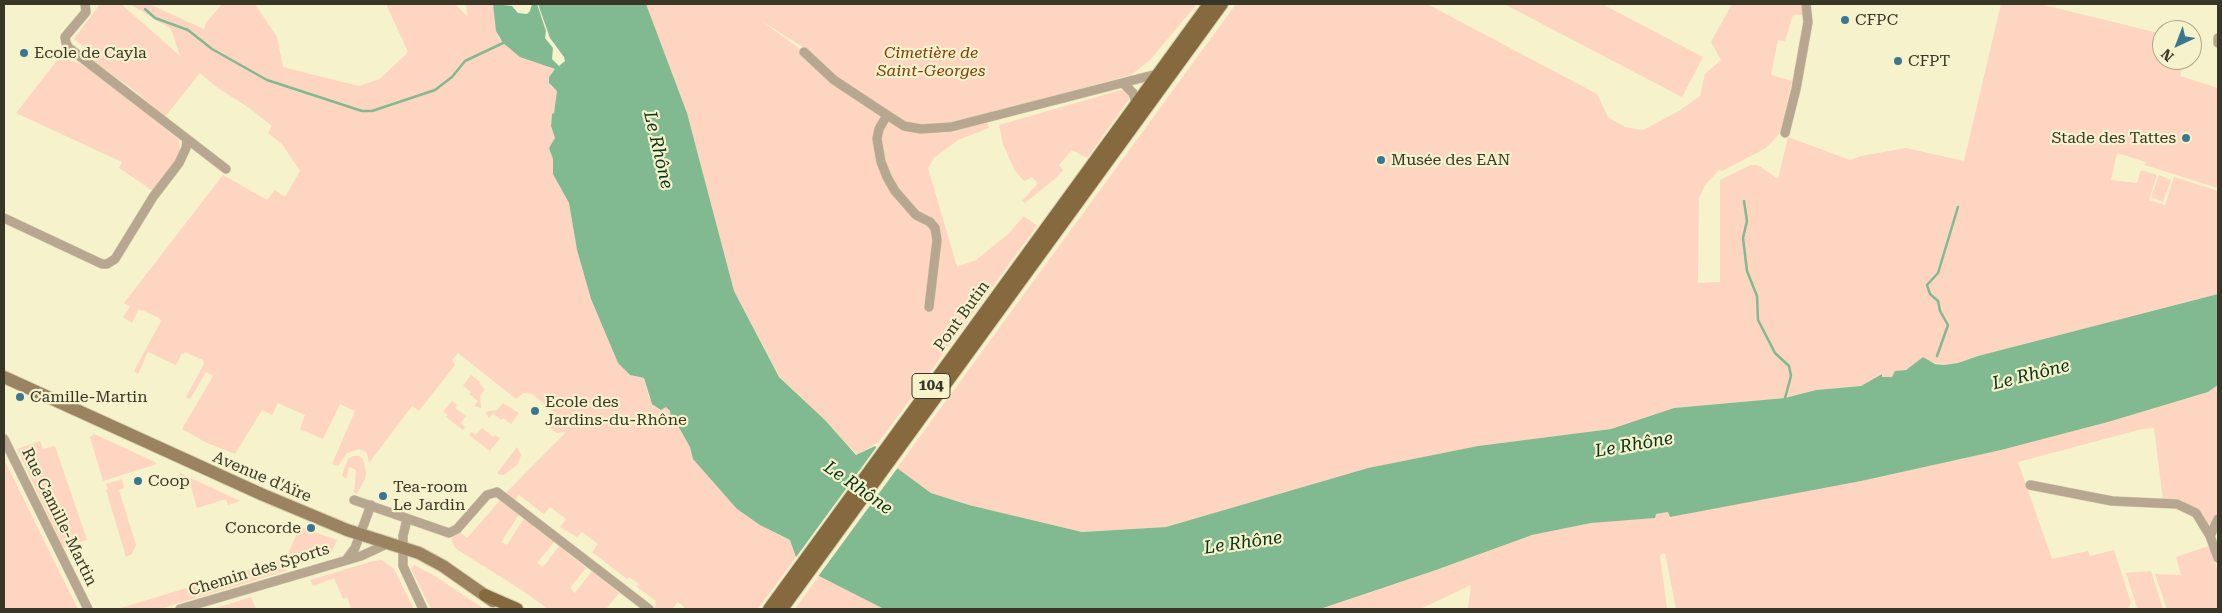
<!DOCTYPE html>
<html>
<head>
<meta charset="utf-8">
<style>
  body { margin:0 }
  #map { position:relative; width:2222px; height:613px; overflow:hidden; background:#f6f2cc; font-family:"Roboto Serif",serif }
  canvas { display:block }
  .frame { position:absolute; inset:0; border:5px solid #383627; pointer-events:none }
  .north { position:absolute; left:2152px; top:20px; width:50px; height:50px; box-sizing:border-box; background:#f6f2cc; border:1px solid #aaa78a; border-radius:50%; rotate:223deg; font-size:14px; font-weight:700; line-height:20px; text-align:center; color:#383627 }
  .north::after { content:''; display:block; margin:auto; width:18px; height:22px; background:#3d7690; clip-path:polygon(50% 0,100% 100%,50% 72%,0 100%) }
</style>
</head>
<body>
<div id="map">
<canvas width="2222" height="613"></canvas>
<div class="frame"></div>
<div class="north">N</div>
</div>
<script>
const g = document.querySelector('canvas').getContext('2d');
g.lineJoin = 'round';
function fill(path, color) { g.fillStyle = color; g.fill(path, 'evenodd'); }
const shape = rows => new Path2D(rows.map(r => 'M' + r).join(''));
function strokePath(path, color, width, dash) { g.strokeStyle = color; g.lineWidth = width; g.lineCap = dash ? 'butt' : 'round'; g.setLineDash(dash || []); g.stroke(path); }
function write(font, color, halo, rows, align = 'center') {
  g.font = font + ' "Roboto Serif",serif'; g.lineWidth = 4.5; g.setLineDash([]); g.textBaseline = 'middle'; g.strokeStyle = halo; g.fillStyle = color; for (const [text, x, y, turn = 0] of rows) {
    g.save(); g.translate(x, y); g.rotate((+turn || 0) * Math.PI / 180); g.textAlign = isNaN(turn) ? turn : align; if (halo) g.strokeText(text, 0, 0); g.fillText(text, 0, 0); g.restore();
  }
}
fill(shape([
  [100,4,121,4,180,56,171,29,130,4,149,4,204,29,206,23,222,4,255,4,277,37,283,67,359,86,380,79,408,52,386,4,455,4,468,17,466,4,493,4,498,37,509,48,535,62,554,67,555,69,549,77,549,83,552,88,555,87,557,91,554,114,552,114,551,126,555,138,549,148,553,159,553,173,569,203,577,250,591,299,618,363,630,375,644,378,649,398,661,410,666,407,670,411,671,419,677,423,690,447,693,459,776,534,790,540,793,544,796,557,758,609,683,609,684,607,678,602,672,609,654,609,656,601,637,587,639,584,629,577,627,579,592,552,598,544,582,532,577,537,560,527,566,519,550,507,544,514,519,495,515,500,506,493,566,432,557,433,550,428,556,421,554,412,532,394,523,393,516,399,458,353,452,360,455,365,419,411,412,406,369,463,367,453,360,449,347,453,338,466,332,464,355,411,340,404,323,439,300,429,305,415,278,403,272,415,262,410,235,454,205,442,182,429,213,376,206,372,190,399,186,397,204,364,203,360,185,352,184,354,182,353,176,365,148,352,138,374,134,371,161,321,159,318,142,310,138,310,132,323,123,317,130,307,124,303,223,175,267,200,275,190,285,197,300,171,282,144,268,133,272,126,249,108,215,86,200,73,165,117,135,91,94,62,82,45,74,39],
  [646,4,1197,4,1150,60,1131,75,956,123,923,126,907,123,853,89,828,70,800,45,760,20,804,52,805,57,826,78,880,116,878,121,888,120,901,128,918,133,944,133,987,123,989,128,958,140,934,158,928,168,957,267,976,260,1008,234,1024,216,1037,226,879,442,857,455,825,420,779,376,734,291,687,113],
  [1236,4,1427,4,1597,94,1608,117,1625,127,1643,130,1679,111,1700,96,1705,74,1721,60,1711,42,1732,4,1802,4,1804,15,1793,15,1785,41,1778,40,1771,75,1792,81,1780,133,1766,148,1722,171,1719,170,1705,185,1699,198,1698,283,1720,282,1720,180,1751,165,1758,165,1778,179,1788,137,1850,160,1861,156,1906,148,1964,161,2001,4,2040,4,2162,34,2162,60,2189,60,2184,62,2180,76,2218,88,2218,188,2145,165,2146,162,2117,153,2111,180,2137,183,2141,170,2157,175,2149,200,2165,205,2174,177,2218,191,2218,294,1978,356,1958,363,1944,365,1928,361,1923,357,1906,370,1895,371,1893,377,1882,377,1881,374,1861,386,1816,390,1785,398,1674,408,1611,429,1478,446,1368,468,1166,527,1082,532,969,505,931,493,897,468],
  [1504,4,1602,4,1703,57,1682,97],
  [62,54,69,60,79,63,96,73,179,140,180,155,153,191,119,168,122,162,16,113],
  [1121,90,1125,91,1130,98,1087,158,1072,150,1059,165,1063,170,1057,177,1025,203,1022,201,1038,183,1032,177,1024,181,1015,171,1003,144,999,125],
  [2159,175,2171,180,2163,202,2151,197],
  [471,375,480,382,479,384,485,389,480,396,481,408,474,406,478,401,469,394,471,392,463,386],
  [2218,385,2218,514,2211,523,2207,524,2203,514,2181,500,2163,500,2154,428,2142,429,2018,462,2052,559,2088,551,2090,556,2114,550,2131,603,2128,608,1676,609,1665,553,1660,555,1667,609,1468,609,1471,585,1420,609,1320,609,1436,570,1532,535,1591,523,1669,512,1670,517,2001,450,2108,422,2208,392],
  [452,401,457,405,455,408,466,416,461,423,465,427,463,430,446,417,448,415,443,412],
  [503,403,519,413,511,424,503,418,501,420,493,413,489,418,485,412,497,410],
  [482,428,493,437,495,435,500,438,490,451,469,435,471,432,476,435],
  [94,434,155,462,157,464,103,481,90,437],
  [40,441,43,449,55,446,87,540,63,547,17,449],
  [517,447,521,455,518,464,504,475,500,475,497,473],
  [353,456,359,456,363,459,366,473,365,479,357,494,354,493,356,470,349,467,346,479,342,475,348,459],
  [4,459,53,559,78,609,4,609],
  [180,473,240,501,228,505,226,499,197,508,189,480,182,481],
  [122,479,124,488,119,490,136,545,132,554,126,557,106,490,108,489,106,484],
  [501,499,519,515,501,542,507,545,524,518,554,542,537,563,543,567,559,546,586,568,570,588,575,593,592,571,619,593,606,609,548,609,523,591,455,548,451,539,459,531,467,538],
  [300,527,337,540,329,557,327,549,287,563,286,558],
  [2209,546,2218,571,2218,609,2167,609,2155,574,2181,575,2176,557],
  [283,559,286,571,159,609,117,609],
  [382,560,394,569,413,607,412,609,351,609,347,597,343,599,334,578,313,586,310,580,373,561],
  [414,565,435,576,484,609,431,609,411,569],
  [2151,571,2163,609,2137,608,2126,573],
  [819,576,848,590,884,609,795,609],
  [251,597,256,609,213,609]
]), '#fdd5c0');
fill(shape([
  [493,4,512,6,518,13,527,14,530,11,532,4,537,4,546,31,545,38,553,48,552,59,559,66,565,61,564,57,550,38,538,4,646,4,687,113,734,291,779,377,825,420,856,455,875,446,897,468,931,493,969,505,1082,532,1166,527,1368,468,1478,446,1611,429,1674,408,1785,398,1816,390,1861,386,1882,374,1882,377,1892,377,1895,371,1906,370,1923,357,1935,364,1944,365,1958,363,1978,356,2218,294,2218,385,2208,392,2108,422,2001,450,1861,481,1670,517,1668,512,1656,514,1655,518,1591,523,1532,535,1436,570,1320,609,884,609,819,576,796,557,790,540,760,525,737,509,693,459,690,447,677,424,671,419,670,411,666,407,661,410,652,404,644,378,630,375,618,363,591,299,577,250,569,203,553,174,553,159,549,148,555,138,551,126,552,114,554,113,557,91,549,83,549,77,555,69,520,57,503,43,496,31]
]), '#81b990');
fill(shape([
  [878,445,899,466,817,578,794,560]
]), '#f6f2cc');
strokePath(shape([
  [145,9,155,18,188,30,212,49,267,80,362,111,372,111,435,90,452,77,465,61,503,43],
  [1744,201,1747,221,1743,238,1747,271,1757,296,1758,320,1775,353,1789,366,1791,376,1785,398],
  [1937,356,1948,325,1940,311,1938,301,1930,294,1927,285,1938,273,1958,207]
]), '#81b990', 2.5);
const minor = shape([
  [85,4,86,12,65,37,66,43,69,48,226,169],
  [2218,38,2218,43],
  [804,52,834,80,887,115,904,126,921,129,951,127,1157,74],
  [1123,83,1133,93,1136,103],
  [887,115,879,129,877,139,881,162,887,177,895,191,916,215,930,222,935,228,937,240,929,307],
  [1785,133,1796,89,1808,22,1806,4],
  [4,218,102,264,107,264,115,259,153,197,179,163,186,148,187,140],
  [4,439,88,609],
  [2030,485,2112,501,2177,504,2196,513,2210,536],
  [354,500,449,533,457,529,487,495,497,492,649,609],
  [407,519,403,536,403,566,423,609],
  [2218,519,2210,536,2218,558],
  [347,559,355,548,371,505],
  [180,609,361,556,389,543]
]);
const secondary = shape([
  [4,377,261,494,347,530,419,553,443,566,493,601]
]);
const primary = shape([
  [485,595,517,609],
  [769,609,1209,4],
  [782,609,1222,4]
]);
strokePath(minor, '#d4d0ae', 10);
strokePath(secondary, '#d4d0ae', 14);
strokePath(primary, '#d4d0ae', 14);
strokePath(minor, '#b7a690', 9);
strokePath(secondary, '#9b8361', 12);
strokePath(primary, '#86693e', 12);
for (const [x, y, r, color] of [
  [1845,20,5,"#3d7690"],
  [24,53,5,"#3d7690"],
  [1898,61,5,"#3d7690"],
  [2186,138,5,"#3d7690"],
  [1381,160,5,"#3d7690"],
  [20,397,5,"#3d7690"],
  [535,411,5,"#3d7690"],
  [138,481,5,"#3d7690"],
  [383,496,5,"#3d7690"],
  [311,528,5,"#3d7690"]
]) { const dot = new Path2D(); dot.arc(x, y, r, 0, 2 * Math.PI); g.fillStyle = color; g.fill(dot); strokePath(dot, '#f6f2cc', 2); }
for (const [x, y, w] of [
  [931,386,38]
]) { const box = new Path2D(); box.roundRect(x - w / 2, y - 12.5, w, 25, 4); g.fillStyle = '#f6f2cc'; g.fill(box); strokePath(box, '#383627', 1); }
write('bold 15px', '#383627', null, [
  ["104",931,386]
]);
write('16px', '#383627', '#f6f2cc', [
  ["CFPC",1855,20],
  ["Ecole de Cayla",34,53],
  ["CFPT",1908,61],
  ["Stade des Tattes",2176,138,"right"],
  ["Musée des EAN",1391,160],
  ["Camille-Martin",30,397],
  ["Ecole des",545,402],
  ["Jardins-du-Rhône",545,420],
  ["Coop",148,481],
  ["Tea-room",393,487],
  ["Le Jardin",393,505],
  ["Concorde",301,528,"right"]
], 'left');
write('italic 16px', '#823c08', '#f6f2cc', [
  ["Cimetière de",931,53],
  ["Saint-Georges",931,71]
]);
write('16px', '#383627', '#f6f2cc', [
  ["Pont Butin",962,316,-54],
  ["Avenue d'Aïre",262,477,23],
  ["Rue Camille-Martin",59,517,64],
  ["Chemin des Sports",259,570,-17]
]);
write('italic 18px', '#053218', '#f6f2cc', [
  ["Le Rhône",658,150,77],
  ["Le Rhône",2031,375,-14],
  ["Le Rhône",1634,445,-10],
  ["Le Rhône",858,488,35],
  ["Le Rhône",1243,543,-8]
]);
</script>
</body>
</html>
